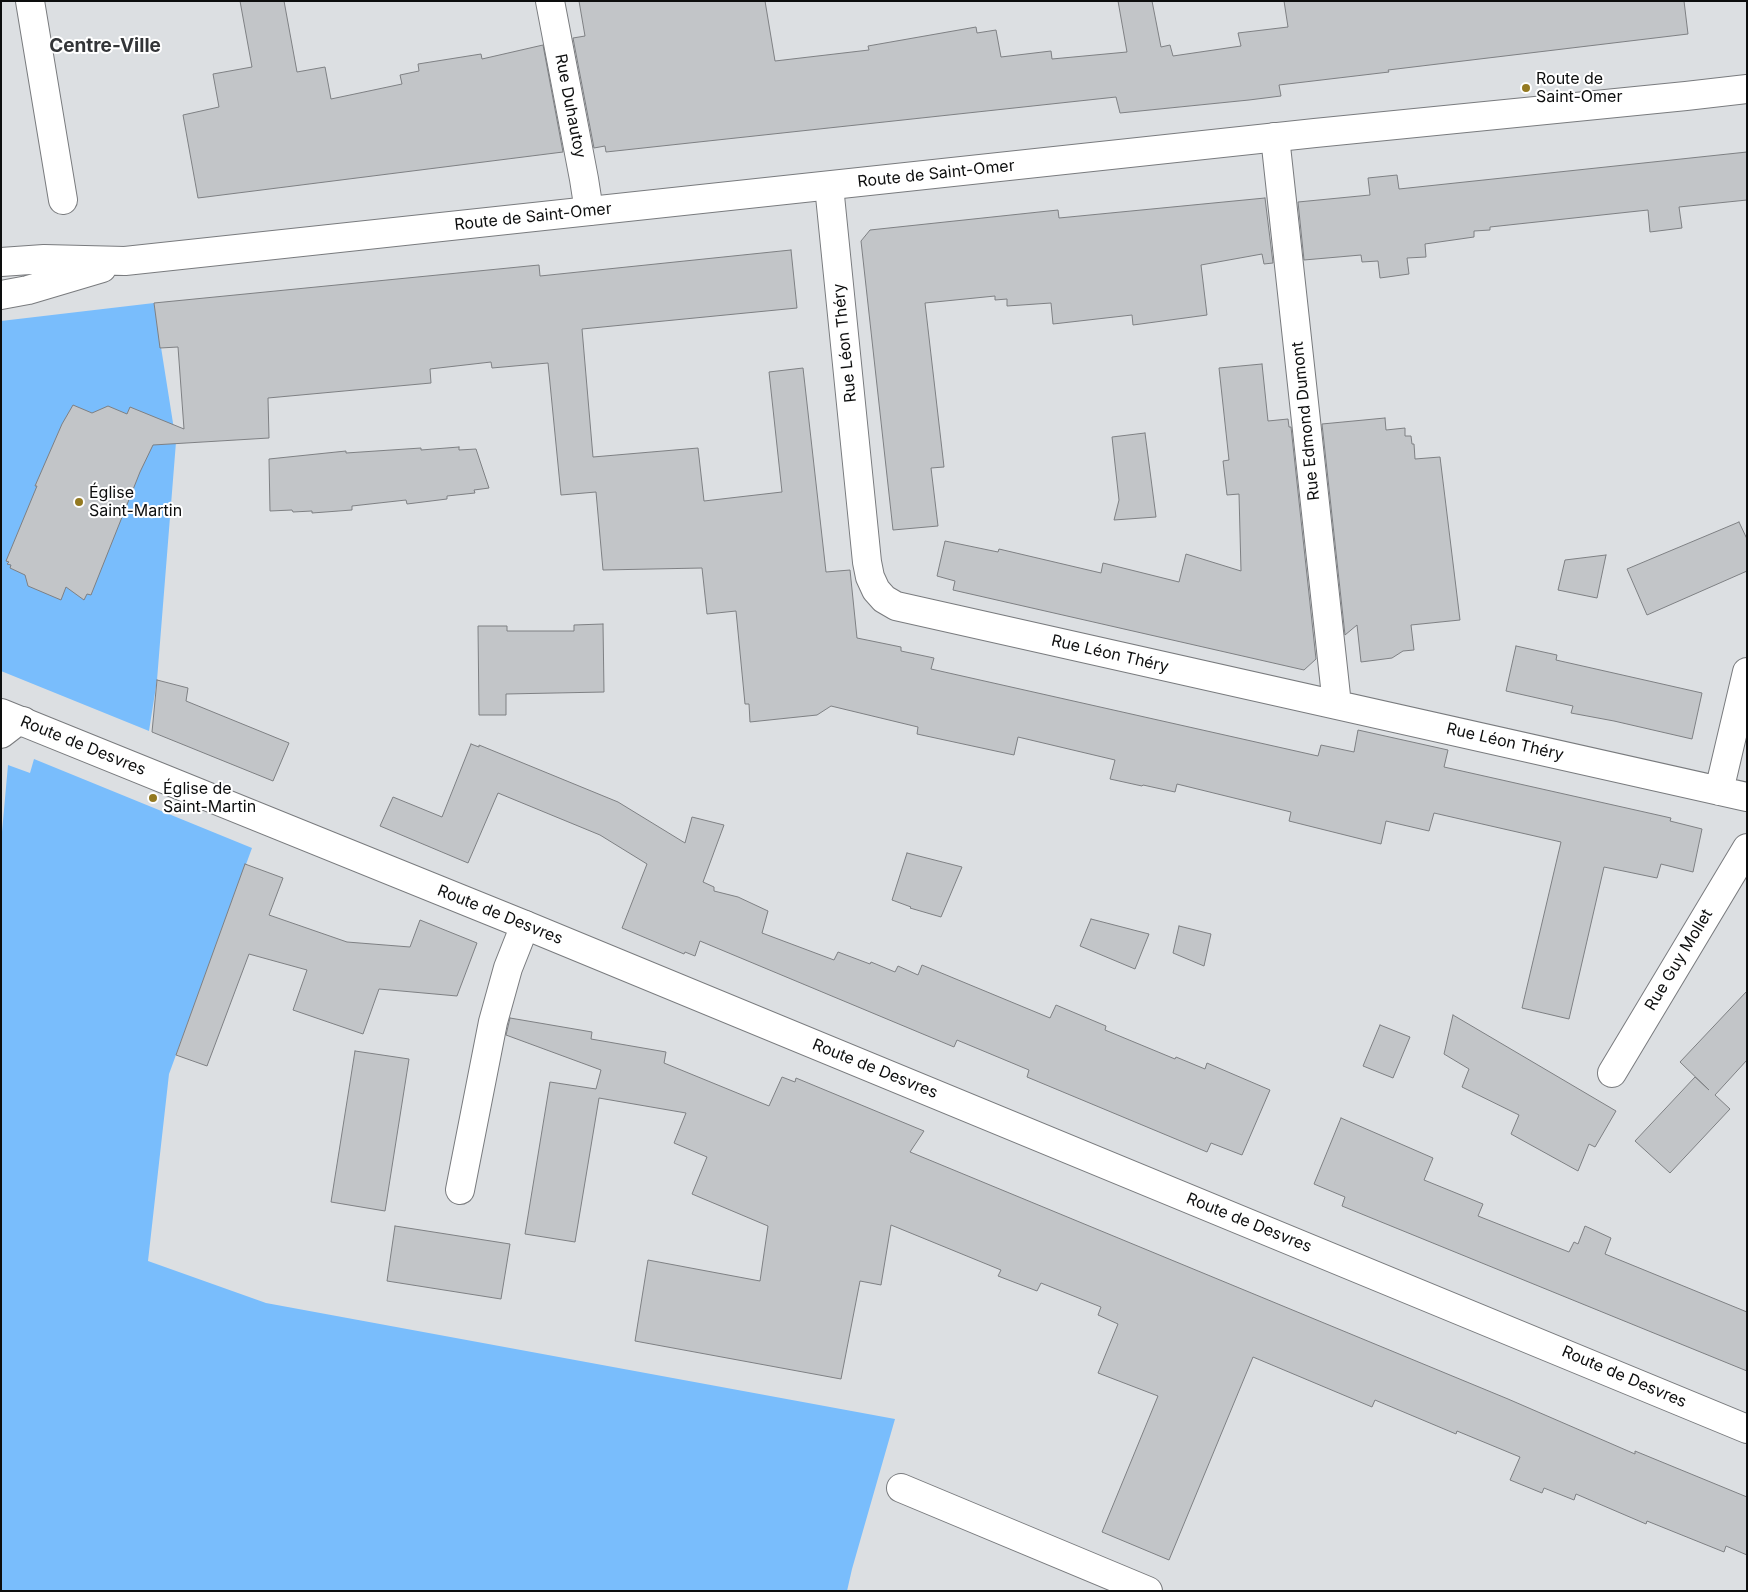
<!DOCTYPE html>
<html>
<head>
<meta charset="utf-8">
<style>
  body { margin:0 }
  #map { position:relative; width:1748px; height:1592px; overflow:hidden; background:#dcdfe2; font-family:Inter,sans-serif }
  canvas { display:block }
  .frame { position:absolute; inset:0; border:2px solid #0d0e0e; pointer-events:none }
</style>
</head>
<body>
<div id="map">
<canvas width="1748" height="1592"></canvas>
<div class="frame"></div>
</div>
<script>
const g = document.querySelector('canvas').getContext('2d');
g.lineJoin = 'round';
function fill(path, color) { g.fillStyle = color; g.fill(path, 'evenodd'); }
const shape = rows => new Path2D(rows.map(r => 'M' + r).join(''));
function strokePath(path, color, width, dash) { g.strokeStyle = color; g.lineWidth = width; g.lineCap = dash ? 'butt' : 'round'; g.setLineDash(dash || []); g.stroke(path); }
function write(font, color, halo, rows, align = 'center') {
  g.font = font + ' Inter,sans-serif'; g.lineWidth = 4; g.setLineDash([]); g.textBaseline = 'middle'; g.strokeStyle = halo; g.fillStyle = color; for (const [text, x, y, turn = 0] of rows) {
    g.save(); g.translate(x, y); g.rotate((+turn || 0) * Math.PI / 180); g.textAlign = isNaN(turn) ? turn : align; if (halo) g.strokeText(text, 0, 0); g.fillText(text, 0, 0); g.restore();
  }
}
fill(shape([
  [154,303,176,442,157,680,149,731,1,671,1,321],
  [34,759,252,848,169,1074,148,1261,266,1303,895,1419,852,1569,847,1591,1,1591,1,843,8,765,30,773]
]), '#79bdfc');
const building = shape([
  [240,1,284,1,297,72,325,67,331,99,402,84,400,75,419,71,418,64,481,54,482,59,543,45,563,152,198,198,183,115,219,107,213,74,252,67,240,1],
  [579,1,765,1,775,61,869,50,868,46,976,27,977,33,996,30,1001,57,1051,51,1052,59,1127,52,1118,1,1152,1,1161,47,1170,45,1173,56,1241,46,1238,33,1288,27,1284,1,1684,1,1688,34,1388,70,1389,72,1279,85,1281,96,1249,100,1120,113,1116,97,606,152,605,146,594,148,573,38,585,36,579,1],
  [1747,152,1747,200,1679,207,1682,228,1650,232,1648,210,1490,227,1490,230,1474,231,1474,237,1425,244,1426,257,1407,258,1409,274,1380,278,1378,261,1362,262,1361,255,1304,260,1298,202,1370,195,1368,178,1397,175,1399,189,1747,152],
  [1265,198,1273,263,1264,264,1262,254,1201,265,1207,315,1133,325,1132,315,1053,324,1051,303,1007,306,1007,299,995,300,995,296,925,303,944,467,931,468,938,526,893,530,861,241,870,230,1058,210,1059,218,1265,198],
  [791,250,797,308,582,329,593,457,698,448,704,501,782,492,769,372,803,368,826,572,850,570,857,638,901,647,901,651,934,658,931,669,1318,756,1321,745,1354,752,1358,730,1448,750,1444,767,1671,818,1670,821,1702,829,1693,872,1661,864,1657,878,1604,867,1569,1019,1522,1008,1561,842,1434,813,1429,831,1386,821,1381,844,1289,821,1291,812,1177,784,1175,792,1143,785,1142,786,1110,779,1115,760,1018,737,1014,755,917,734,918,727,831,706,817,715,750,722,749,704,745,704,736,611,707,614,702,568,603,570,596,492,561,495,548,363,492,368,491,362,430,369,431,383,268,398,269,438,153,445,140,472,91,595,87,594,84,600,66,587,61,600,28,586,25,575,10,568,11,565,7,564,9,562,6,561,37,486,35,486,62,424,73,405,92,413,108,406,127,414,130,407,184,429,178,347,160,348,154,303,539,265,540,276,791,250],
  [1262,364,1268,421,1288,419,1289,427,1291,427,1316,659,1304,670,953,590,955,581,937,576,945,541,998,552,999,549,1101,573,1103,563,1179,582,1186,554,1241,571,1239,494,1227,495,1223,461,1229,460,1219,368,1262,364],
  [1385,418,1386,430,1405,428,1405,436,1411,436,1412,444,1414,444,1415,459,1440,457,1460,620,1411,625,1414,650,1403,651,1392,658,1361,662,1357,625,1345,635,1322,424,1385,418],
  [1145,433,1156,517,1114,520,1119,500,1112,437,1145,433],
  [459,447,459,450,476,449,489,488,474,490,475,493,447,496,447,499,407,504,406,500,352,506,352,510,312,513,312,511,293,512,292,510,270,511,269,459,346,451,346,453,421,448,421,450,459,447],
  [1739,522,1747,539,1747,571,1647,615,1627,569,1739,522],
  [1606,555,1597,598,1558,590,1565,560,1606,555],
  [603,624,604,692,506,694,506,715,479,715,478,626,507,626,507,631,574,631,574,625,603,624],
  [1516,646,1557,655,1556,660,1702,693,1692,739,1614,721,1571,713,1573,706,1506,691,1516,646],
  [157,680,188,688,186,701,289,743,273,781,152,732,157,680],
  [471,744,479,747,479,745,618,802,685,843,692,817,724,825,703,882,714,887,714,891,738,897,768,911,762,933,834,960,838,952,870,964,871,962,895,972,898,966,918,975,922,965,1050,1018,1056,1005,1106,1026,1105,1030,1175,1059,1176,1057,1205,1069,1207,1063,1270,1090,1242,1155,1211,1143,1207,1152,1027,1077,1029,1070,957,1040,954,1047,700,941,695,956,685,952,684,954,622,928,647,864,600,835,498,793,468,863,380,826,393,797,442,817,471,744],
  [907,853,962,867,941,917,910,908,911,907,892,900,907,853],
  [245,864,283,878,269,915,347,942,410,947,420,920,477,943,457,996,379,989,363,1034,293,1010,307,970,249,954,207,1066,176,1055,245,864],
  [1091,919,1149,934,1135,969,1080,946,1091,919],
  [1179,926,1211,934,1204,966,1173,953,1179,926],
  [1747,991,1747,1060,1715,1095,1730,1109,1670,1173,1635,1141,1695,1077,1709,1090,1680,1062,1747,991],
  [1453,1015,1616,1111,1595,1147,1589,1144,1578,1171,1511,1134,1519,1115,1462,1087,1469,1069,1444,1054,1453,1015],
  [510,1018,592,1032,591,1039,666,1052,664,1063,769,1106,782,1077,795,1082,796,1078,924,1131,910,1152,1508,1399,1635,1454,1635,1451,1747,1497,1747,1555,1726,1546,1724,1552,1647,1521,1646,1524,1576,1494,1574,1500,1544,1488,1542,1493,1510,1480,1520,1457,1457,1431,1456,1434,1375,1400,1372,1407,1253,1357,1169,1560,1102,1532,1158,1396,1098,1373,1118,1324,1098,1315,1101,1307,1041,1283,1037,1291,998,1276,1001,1270,891,1225,881,1285,860,1281,841,1379,635,1341,648,1260,760,1281,768,1226,692,1194,707,1157,674,1143,686,1113,599,1098,575,1242,525,1234,550,1082,596,1089,601,1070,506,1035,510,1018],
  [1380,1025,1410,1037,1393,1078,1363,1066,1380,1025],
  [355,1051,409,1059,385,1211,331,1202,355,1051],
  [1341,1118,1433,1158,1424,1180,1483,1204,1478,1216,1569,1252,1574,1242,1578,1244,1585,1226,1611,1238,1605,1254,1747,1312,1747,1371,1342,1206,1345,1197,1314,1184,1341,1118],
  [395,1226,510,1244,501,1299,387,1281,395,1226]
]);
fill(building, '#c2c5c8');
strokePath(building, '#7e8083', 1);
const pedestrian = shape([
  [30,1,63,200]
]);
const minor = shape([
  [550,1,584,179,589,211],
  [1275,137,1337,705],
  [829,186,867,562,870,577,876,590,884,599,896,606,1747,797],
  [1,734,14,724,23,721],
  [1719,791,1747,672],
  [1612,1073,1747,848],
  [460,1190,493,1022,508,968,525,925],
  [901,1488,1148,1591]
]);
const tertiary = shape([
  [1,713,525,925,1747,1429]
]);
const secondary = shape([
  [1,262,44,259,125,261,1315,133,1686,96,1747,89],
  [1,295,28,290,102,268]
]);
strokePath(pedestrian, '#797b7e', 30);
strokePath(minor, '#797b7e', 30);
strokePath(tertiary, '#797b7e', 30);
strokePath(secondary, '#797b7e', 30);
strokePath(pedestrian, '#fff', 28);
strokePath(minor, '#fff', 28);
strokePath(tertiary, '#fff', 28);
strokePath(secondary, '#fff', 28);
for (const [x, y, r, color] of [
  [1526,88,5,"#937920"],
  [79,502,5,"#937920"],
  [153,798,5,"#937920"]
]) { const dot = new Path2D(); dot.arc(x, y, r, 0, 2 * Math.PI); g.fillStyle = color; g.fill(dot); strokePath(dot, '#fff', 2); }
write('16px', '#0d0e0e', '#fff', [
  ["Route de",1536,79],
  ["Saint-Omer",1536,97],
  ["Église",89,493],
  ["Saint-Martin",89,511],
  ["Église de",163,789],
  ["Saint-Martin",163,807]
], 'left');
write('16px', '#0d0e0e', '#fff', [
  ["Rue Duhautoy",570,106,79],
  ["Route de Saint-Omer",936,174,-6],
  ["Route de Saint-Omer",533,217,-6],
  ["Rue Léon Théry",845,343,-96],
  ["Rue Edmond Dumont",1306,421,-96],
  ["Rue Léon Théry",1110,654,13],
  ["Rue Léon Théry",1505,742,13],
  ["Route de Desvres",83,746,22],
  ["Route de Desvres",500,915,22],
  ["Rue Guy Mollet",1679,960,-59],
  ["Route de Desvres",875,1069,22],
  ["Route de Desvres",1249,1223,22],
  ["Route de Desvres",1624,1377,23]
]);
write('bold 19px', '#333538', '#fff', [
  ["Centre-Ville",105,46]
]);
</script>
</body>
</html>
